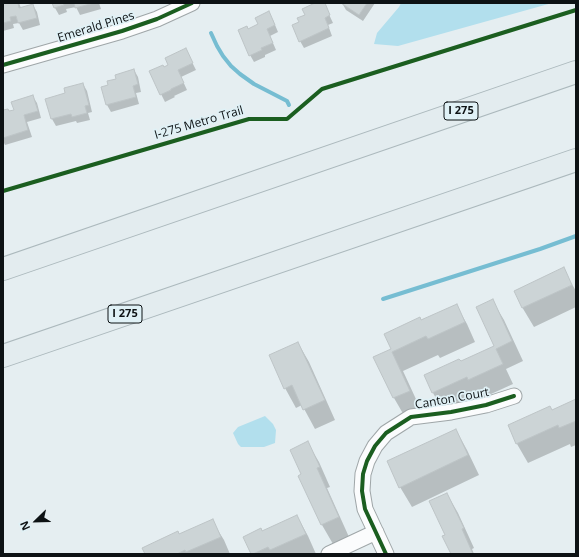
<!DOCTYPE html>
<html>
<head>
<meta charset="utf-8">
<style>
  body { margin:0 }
  #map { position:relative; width:579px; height:557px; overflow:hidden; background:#e5eef1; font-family:"Open Sans",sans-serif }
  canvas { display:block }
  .frame { position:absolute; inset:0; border:4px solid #0d1214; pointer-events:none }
  .north { position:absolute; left:16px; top:501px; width:40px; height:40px; -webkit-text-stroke:3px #e0f1f6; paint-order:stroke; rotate:247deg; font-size:11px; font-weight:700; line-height:16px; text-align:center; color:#0d1214 }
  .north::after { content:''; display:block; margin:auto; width:14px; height:18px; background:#0d1214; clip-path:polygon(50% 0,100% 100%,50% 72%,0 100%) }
</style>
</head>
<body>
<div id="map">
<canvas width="579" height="557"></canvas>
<div class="frame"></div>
<div class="north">N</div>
</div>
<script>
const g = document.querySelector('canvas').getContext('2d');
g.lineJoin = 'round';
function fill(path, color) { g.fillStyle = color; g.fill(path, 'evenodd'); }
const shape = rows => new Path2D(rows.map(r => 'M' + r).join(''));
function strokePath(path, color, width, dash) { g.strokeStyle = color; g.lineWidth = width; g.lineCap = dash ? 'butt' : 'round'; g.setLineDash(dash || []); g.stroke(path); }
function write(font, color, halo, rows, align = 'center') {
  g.font = font + ' "Open Sans",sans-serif'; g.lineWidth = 3.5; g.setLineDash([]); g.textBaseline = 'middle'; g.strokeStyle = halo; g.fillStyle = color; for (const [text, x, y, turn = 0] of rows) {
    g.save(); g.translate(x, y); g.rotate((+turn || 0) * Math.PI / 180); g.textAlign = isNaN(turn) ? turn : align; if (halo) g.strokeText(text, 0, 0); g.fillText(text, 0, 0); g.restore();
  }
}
fill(shape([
  [401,3,552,3,398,46,374,44,377,33,399,7],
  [265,416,273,424,276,430,275,443,264,447,241,447,238,444,233,433,238,427]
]), '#b2dfed');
fill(shape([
  [3,3,19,3,21,8,33,5,37,12,40,25,23,30,19,23,13,24,14,28,3,31],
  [53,3,99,3,101,9,80,15,76,7,66,9,67,12,59,15,55,8],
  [317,3,324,3,326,8,333,23,328,25,332,36,304,48,300,41,300,22],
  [342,3,375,3,363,21,346,10],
  [273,20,278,32,270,36,276,50,265,55,265,57,254,62,250,55,248,30],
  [189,56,196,70,181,77,187,90,174,96,175,97,165,102,150,72,164,68],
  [134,70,138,77,141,92,136,93,139,104,111,112,107,105,102,88,109,86,117,80],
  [83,84,87,91,92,112,88,113,90,120,77,123,76,121,56,126,52,119,46,100,66,94],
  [33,97,37,103,41,118,27,122,32,137,5,145,3,141,3,112,9,112,15,110],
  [563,269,576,291,576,307,534,327,522,307],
  [492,300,504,320,523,361,506,369,513,384,480,399,479,396,444,412,433,393,425,376,460,363,495,346],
  [456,305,467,324,475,342,440,358,438,355,403,371,421,410,405,417,394,398,375,357,392,349,421,321],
  [298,343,309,362,335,420,315,429,302,405,296,408,285,388],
  [576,400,576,445,571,447,570,444,528,463,517,444,509,426,552,411],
  [456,430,467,450,479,475,412,507,400,487],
  [307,442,319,462,330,487,327,488,349,537,333,544,322,525,300,476,303,474],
  [447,494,458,513,474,548,472,549,474,554,452,554,447,535],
  [297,516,308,536,316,554,253,554,262,532],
  [212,521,224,540,230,554,146,554,179,536]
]), '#0003');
strokePath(shape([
  [211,33,217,46,223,56,231,66,240,74,254,84,287,101,289,105],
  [383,299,540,249,576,236]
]), '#76bdd2', 4);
const building = shape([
  [3,3,18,3,19,8,33,4,37,18,18,23,16,16,10,17,11,21,3,23,3,3],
  [52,3,63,3,64,5,54,8,52,3],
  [74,3,94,3,75,8,74,3],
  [315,3,325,3,330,15,325,18,329,28,299,42,292,25,299,22,297,18,305,15,302,9,315,3],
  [341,3,367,3,359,15,341,3],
  [269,11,275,25,267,29,273,43,261,48,262,50,249,56,238,30,247,26,248,29,258,24,255,18,269,11],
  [186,48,193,63,178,70,184,83,171,89,171,90,160,95,149,71,163,65,164,67,168,65,165,58,186,48],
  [134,69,138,84,133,86,136,97,106,105,101,87,108,85,107,81,116,79,115,75,134,69],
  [83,83,89,105,85,106,87,113,72,117,71,114,51,119,45,99,65,93,64,88,83,83],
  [33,95,38,111,24,115,28,130,3,138,3,110,8,109,9,111,14,110,11,102,33,95],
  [564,267,572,285,522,308,514,291,564,267],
  [493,299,512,341,496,349,503,364,468,380,467,377,432,393,424,375,459,359,461,361,494,346,476,307,493,299],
  [457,304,465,322,428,339,426,336,392,352,410,391,393,398,373,357,391,349,384,334,420,317,421,320,457,304],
  [298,342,325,400,303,410,292,385,284,389,269,355,298,342],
  [576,399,576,421,559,428,558,425,516,444,508,425,550,406,552,410,576,399],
  [456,429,468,455,399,488,387,461,456,429],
  [308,441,320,467,317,468,339,517,321,525,298,476,301,474,290,450,308,441],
  [447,493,464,528,462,529,473,554,451,554,442,536,445,535,429,501,447,493],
  [297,515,306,534,270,550,268,547,253,554,251,554,243,537,261,528,262,531,297,515],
  [213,519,221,537,186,552,185,550,177,554,145,554,142,548,178,531,179,534,213,519]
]);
fill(building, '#ccd4d6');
strokePath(building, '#bdc4c6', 1);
const minor = shape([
  [3,65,122,31,157,19,192,3],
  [329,554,376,532],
  [386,554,365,509,362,491,363,474,367,461,375,446,386,433,411,417,451,412,486,405,514,396]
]);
const highway = shape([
  [3,269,576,72],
  [3,356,576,160]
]);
strokePath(minor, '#9fa6a8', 17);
strokePath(highway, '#acb9bd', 24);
strokePath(minor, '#fbfcfd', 15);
strokePath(highway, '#e3ecef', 22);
strokePath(shape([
  [3,65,122,31,157,19,192,3],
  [3,191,249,119,287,119,322,89,576,10],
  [386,554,365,509,362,491,363,474,367,461,375,446,386,433,411,417,451,412,486,405,514,396]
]), '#1b5e20', 4);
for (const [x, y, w] of [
  [461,111,34],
  [125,314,34]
]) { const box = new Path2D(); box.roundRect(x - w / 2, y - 9, w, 18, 3); g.fillStyle = '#e0f1f6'; g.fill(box); strokePath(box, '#0d1214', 1); }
write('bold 11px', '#0d1214', null, [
  ["I 275",461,111],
  ["I 275",125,314]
]);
write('12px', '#0d1214', '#e0f1f6', [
  ["Emerald Pines",96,27,-17],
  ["I-275 Metro Trail",199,123,-16],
  ["Canton Court",452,399,-10]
]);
</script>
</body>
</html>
